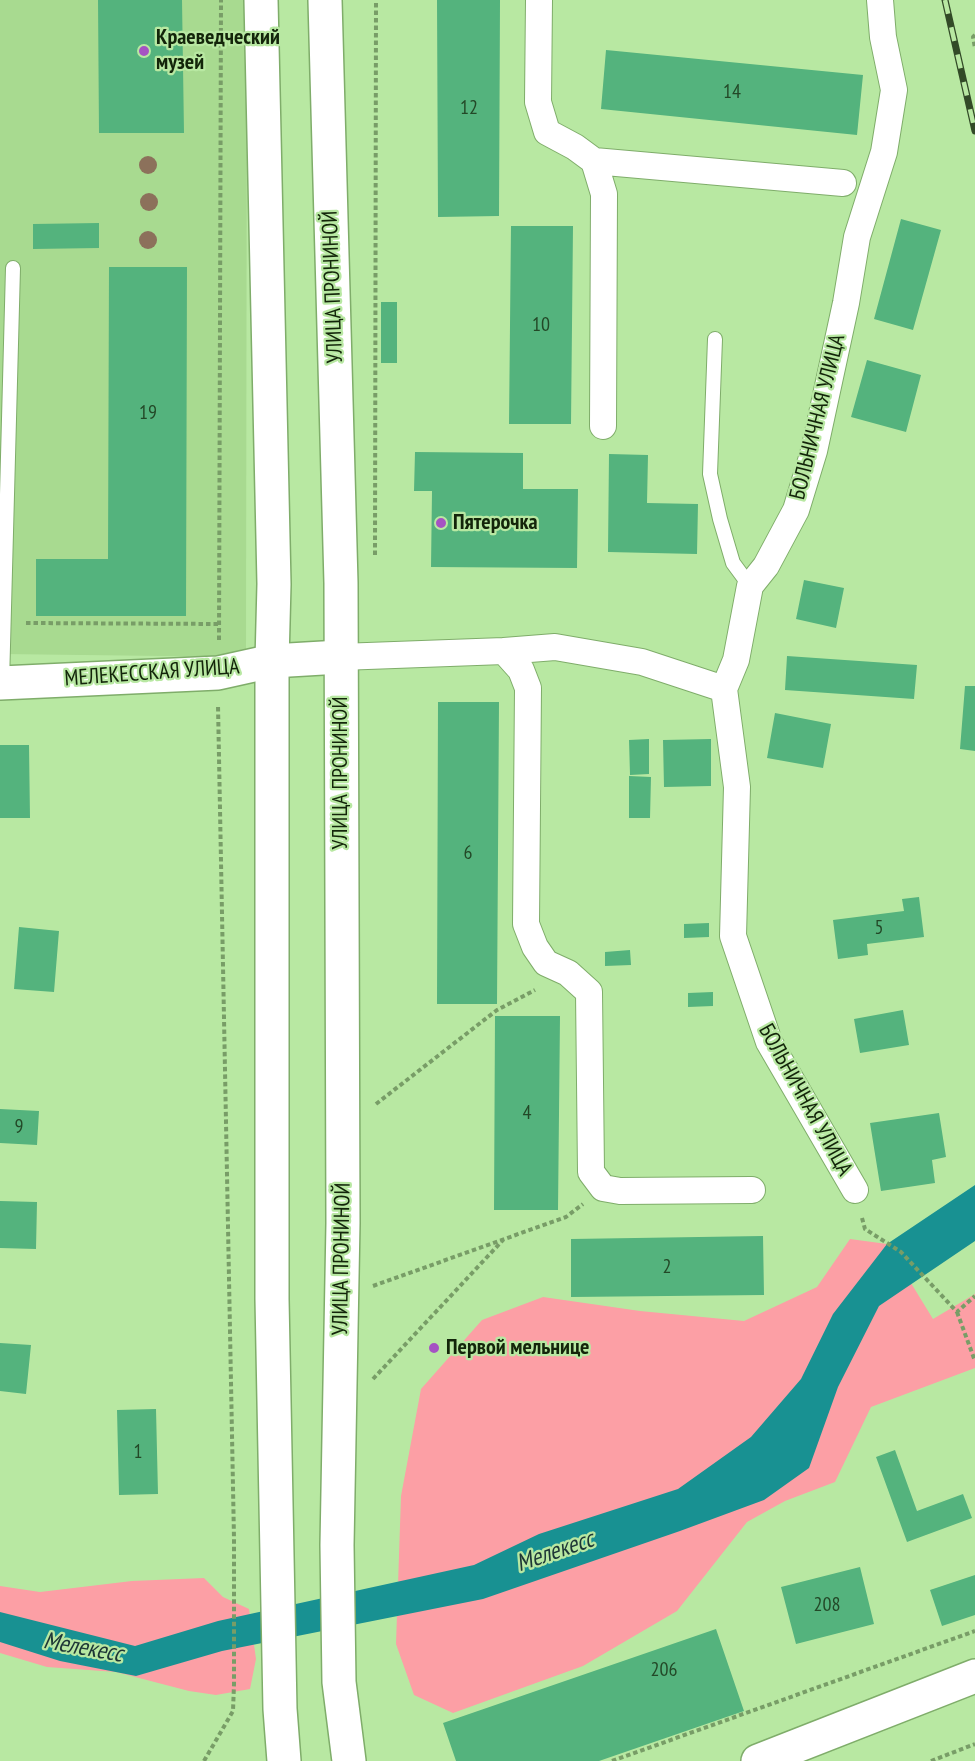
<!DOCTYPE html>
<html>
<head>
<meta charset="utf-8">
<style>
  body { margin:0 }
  canvas { display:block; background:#b8e8a2 }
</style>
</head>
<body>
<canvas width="975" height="1761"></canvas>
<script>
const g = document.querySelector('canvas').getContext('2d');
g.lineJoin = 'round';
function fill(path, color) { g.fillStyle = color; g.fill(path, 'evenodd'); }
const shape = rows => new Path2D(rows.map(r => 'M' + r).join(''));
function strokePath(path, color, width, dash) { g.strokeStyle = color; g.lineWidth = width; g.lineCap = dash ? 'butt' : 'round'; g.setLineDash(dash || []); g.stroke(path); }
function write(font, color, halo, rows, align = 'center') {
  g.font = font + ' "PT Sans Narrow",sans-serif'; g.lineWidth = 4.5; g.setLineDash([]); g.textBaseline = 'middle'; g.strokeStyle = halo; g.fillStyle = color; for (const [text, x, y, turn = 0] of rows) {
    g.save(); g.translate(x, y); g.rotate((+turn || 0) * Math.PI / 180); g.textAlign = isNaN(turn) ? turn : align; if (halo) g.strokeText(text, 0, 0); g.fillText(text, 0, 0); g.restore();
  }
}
fill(shape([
  [0,0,247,0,246,657,0,654]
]), '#a8da90');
fill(shape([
  [850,1239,887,1244,933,1319,975,1294,975,1368,871,1407,835,1482,785,1501,747,1522,677,1611,583,1666,453,1713,414,1695,396,1644,401,1496,421,1389,482,1320,543,1297,640,1311,744,1321,817,1287],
  [204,1578,223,1597,249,1609,256,1659,250,1689,216,1695,189,1691,116,1672,47,1667,0,1653,0,1586,40,1592,132,1581]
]), '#fc9fa5');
fill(shape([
  [975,1185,975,1241,879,1306,838,1387,809,1468,764,1500,680,1531,483,1599,222,1651,136,1676,60,1661,0,1642,0,1612,135,1646,218,1621,474,1565,539,1534,678,1489,751,1437,801,1379,833,1314,887,1244]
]), '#189192');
fill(shape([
  [98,0,182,0,184,133,99,133],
  [437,0,500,0,499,216,438,217],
  [606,50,863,75,857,135,601,109],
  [901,219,941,230,913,330,874,319],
  [99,223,99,248,33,249,33,224],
  [511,226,573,226,571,424,509,424],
  [109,267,187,267,186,616,36,616,36,559,108,559],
  [381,302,397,302,397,363,381,363],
  [867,360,921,375,906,432,851,417],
  [415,452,523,453,523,489,578,489,577,568,431,567,432,491,414,491],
  [609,454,648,455,647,503,698,504,697,554,608,552],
  [804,580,844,588,836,628,796,619],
  [787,656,917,665,914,699,785,690],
  [965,686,975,686,975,751,960,749],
  [438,702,499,702,497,1004,437,1004],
  [775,713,831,724,823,768,767,758],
  [649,739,649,774,630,775,629,740],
  [711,739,711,786,664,787,663,740],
  [0,745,29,745,30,818,0,818],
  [629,776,651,777,650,818,629,818],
  [919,897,924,937,867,944,868,955,838,959,833,920,904,911,902,899],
  [709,923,709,937,684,938,684,924],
  [19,927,59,931,54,992,14,989],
  [630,950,631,965,605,966,605,952],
  [713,992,713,1006,688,1007,688,993],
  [903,1010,909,1045,860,1053,854,1019],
  [495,1016,560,1016,558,1210,494,1210],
  [0,1109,39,1111,37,1145,0,1143],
  [939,1113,946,1157,932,1160,935,1183,881,1191,870,1123],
  [0,1201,37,1202,36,1249,0,1248],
  [763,1236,764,1295,571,1297,571,1239],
  [0,1343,31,1345,26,1394,0,1391],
  [156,1409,158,1494,119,1495,117,1410],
  [895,1450,917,1511,963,1494,972,1518,907,1542,876,1457],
  [860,1567,874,1624,796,1644,781,1587],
  [975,1575,975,1615,942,1626,930,1590],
  [716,1629,744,1711,599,1761,456,1761,443,1723]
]), '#54b37d');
const service = shape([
  [715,339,710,474,720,519,733,563,750,586],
  [2,683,13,268]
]);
const minor = shape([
  [539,0,538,102,547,132,575,147,594,161,604,194,603,426],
  [594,161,843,183],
  [504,651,555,647,642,662,724,689],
  [340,657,504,651,521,670,528,688,526,924,535,947,546,963,568,973,589,992,591,1172,603,1188,620,1191,752,1190],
  [855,1190,769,1042,733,936,737,787,724,689,736,660,750,586,766,566,796,510,814,451,846,303,857,237,884,152,894,90,883,37,880,0]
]);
const tertiary = shape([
  [0,683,218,673,272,661,340,657]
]);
const secondary = shape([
  [261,0,274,584,272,661,272,1299,280,1709,284,1761],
  [325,0,341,583,343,1223,337,1545,339,1682,349,1761],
  [758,1761,975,1676]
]);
strokePath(service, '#7fad6a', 16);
strokePath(minor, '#7fad6a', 28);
strokePath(tertiary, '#7fad6a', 36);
strokePath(secondary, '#7fad6a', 36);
strokePath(shape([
  [975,35,973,37,975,48],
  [375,555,376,0],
  [26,623,220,624],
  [219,640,221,0],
  [376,1104,497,1010,535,990],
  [862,1218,865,1229,901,1252,957,1312,975,1296],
  [373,1286,566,1217,583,1204],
  [957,1312,975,1361],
  [373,1379,503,1240],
  [204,1761,233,1711,234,1684,234,1539,218,705],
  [612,1761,975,1631],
  [931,1761,975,1744]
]), '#789d67', 4, [4.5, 3]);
strokePath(service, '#fff', 14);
strokePath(minor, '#fff', 26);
strokePath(tertiary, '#fff', 33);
strokePath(secondary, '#fff', 33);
const rail = shape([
  [945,0,975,131]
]);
strokePath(rail, '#324a27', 7);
strokePath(rail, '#b8e8a2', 4.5, [14]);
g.fillStyle = '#8c715b';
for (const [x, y] of [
  [148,165],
  [149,202],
  [148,240]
]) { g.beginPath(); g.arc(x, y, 9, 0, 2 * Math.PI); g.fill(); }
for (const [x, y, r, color] of [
  [144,51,6,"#a553c3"],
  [441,523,6,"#a553c3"],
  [434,1348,6,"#a553c3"]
]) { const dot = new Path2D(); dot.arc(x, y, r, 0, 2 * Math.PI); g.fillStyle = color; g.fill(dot); strokePath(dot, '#b8e8a2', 2); }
write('20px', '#234827', null, [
  ["14",732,92],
  ["12",469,108],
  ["10",541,325],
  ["19",148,413],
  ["6",468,853],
  ["5",879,928],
  ["4",527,1113],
  ["9",19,1127],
  ["2",667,1267],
  ["1",138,1452],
  ["208",827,1605],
  ["206",664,1670]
]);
write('bold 22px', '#13250a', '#b8e8a2', [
  ["Краеведческий",156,38],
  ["музей",156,63],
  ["Пятерочка",453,523],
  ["Первой мельнице",446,1348]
], 'left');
write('22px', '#13250a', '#b8e8a2', [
  ["УЛИЦА ПРОНИНОЙ",333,287,-92],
  ["БОЛЬНИЧНАЯ УЛИЦА",818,417,-76],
  ["МЕЛЕКЕССКАЯ УЛИЦА",152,673,-4],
  ["УЛИЦА ПРОНИНОЙ",341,773,-90],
  ["БОЛЬНИЧНАЯ УЛИЦА",805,1100,61],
  ["УЛИЦА ПРОНИНОЙ",342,1259,-89]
]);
write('italic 24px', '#1d3636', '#b8e8a2', [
  ["Мелекесс",555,1552,-19],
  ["Мелекесс",83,1648,10]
]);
</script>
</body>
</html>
